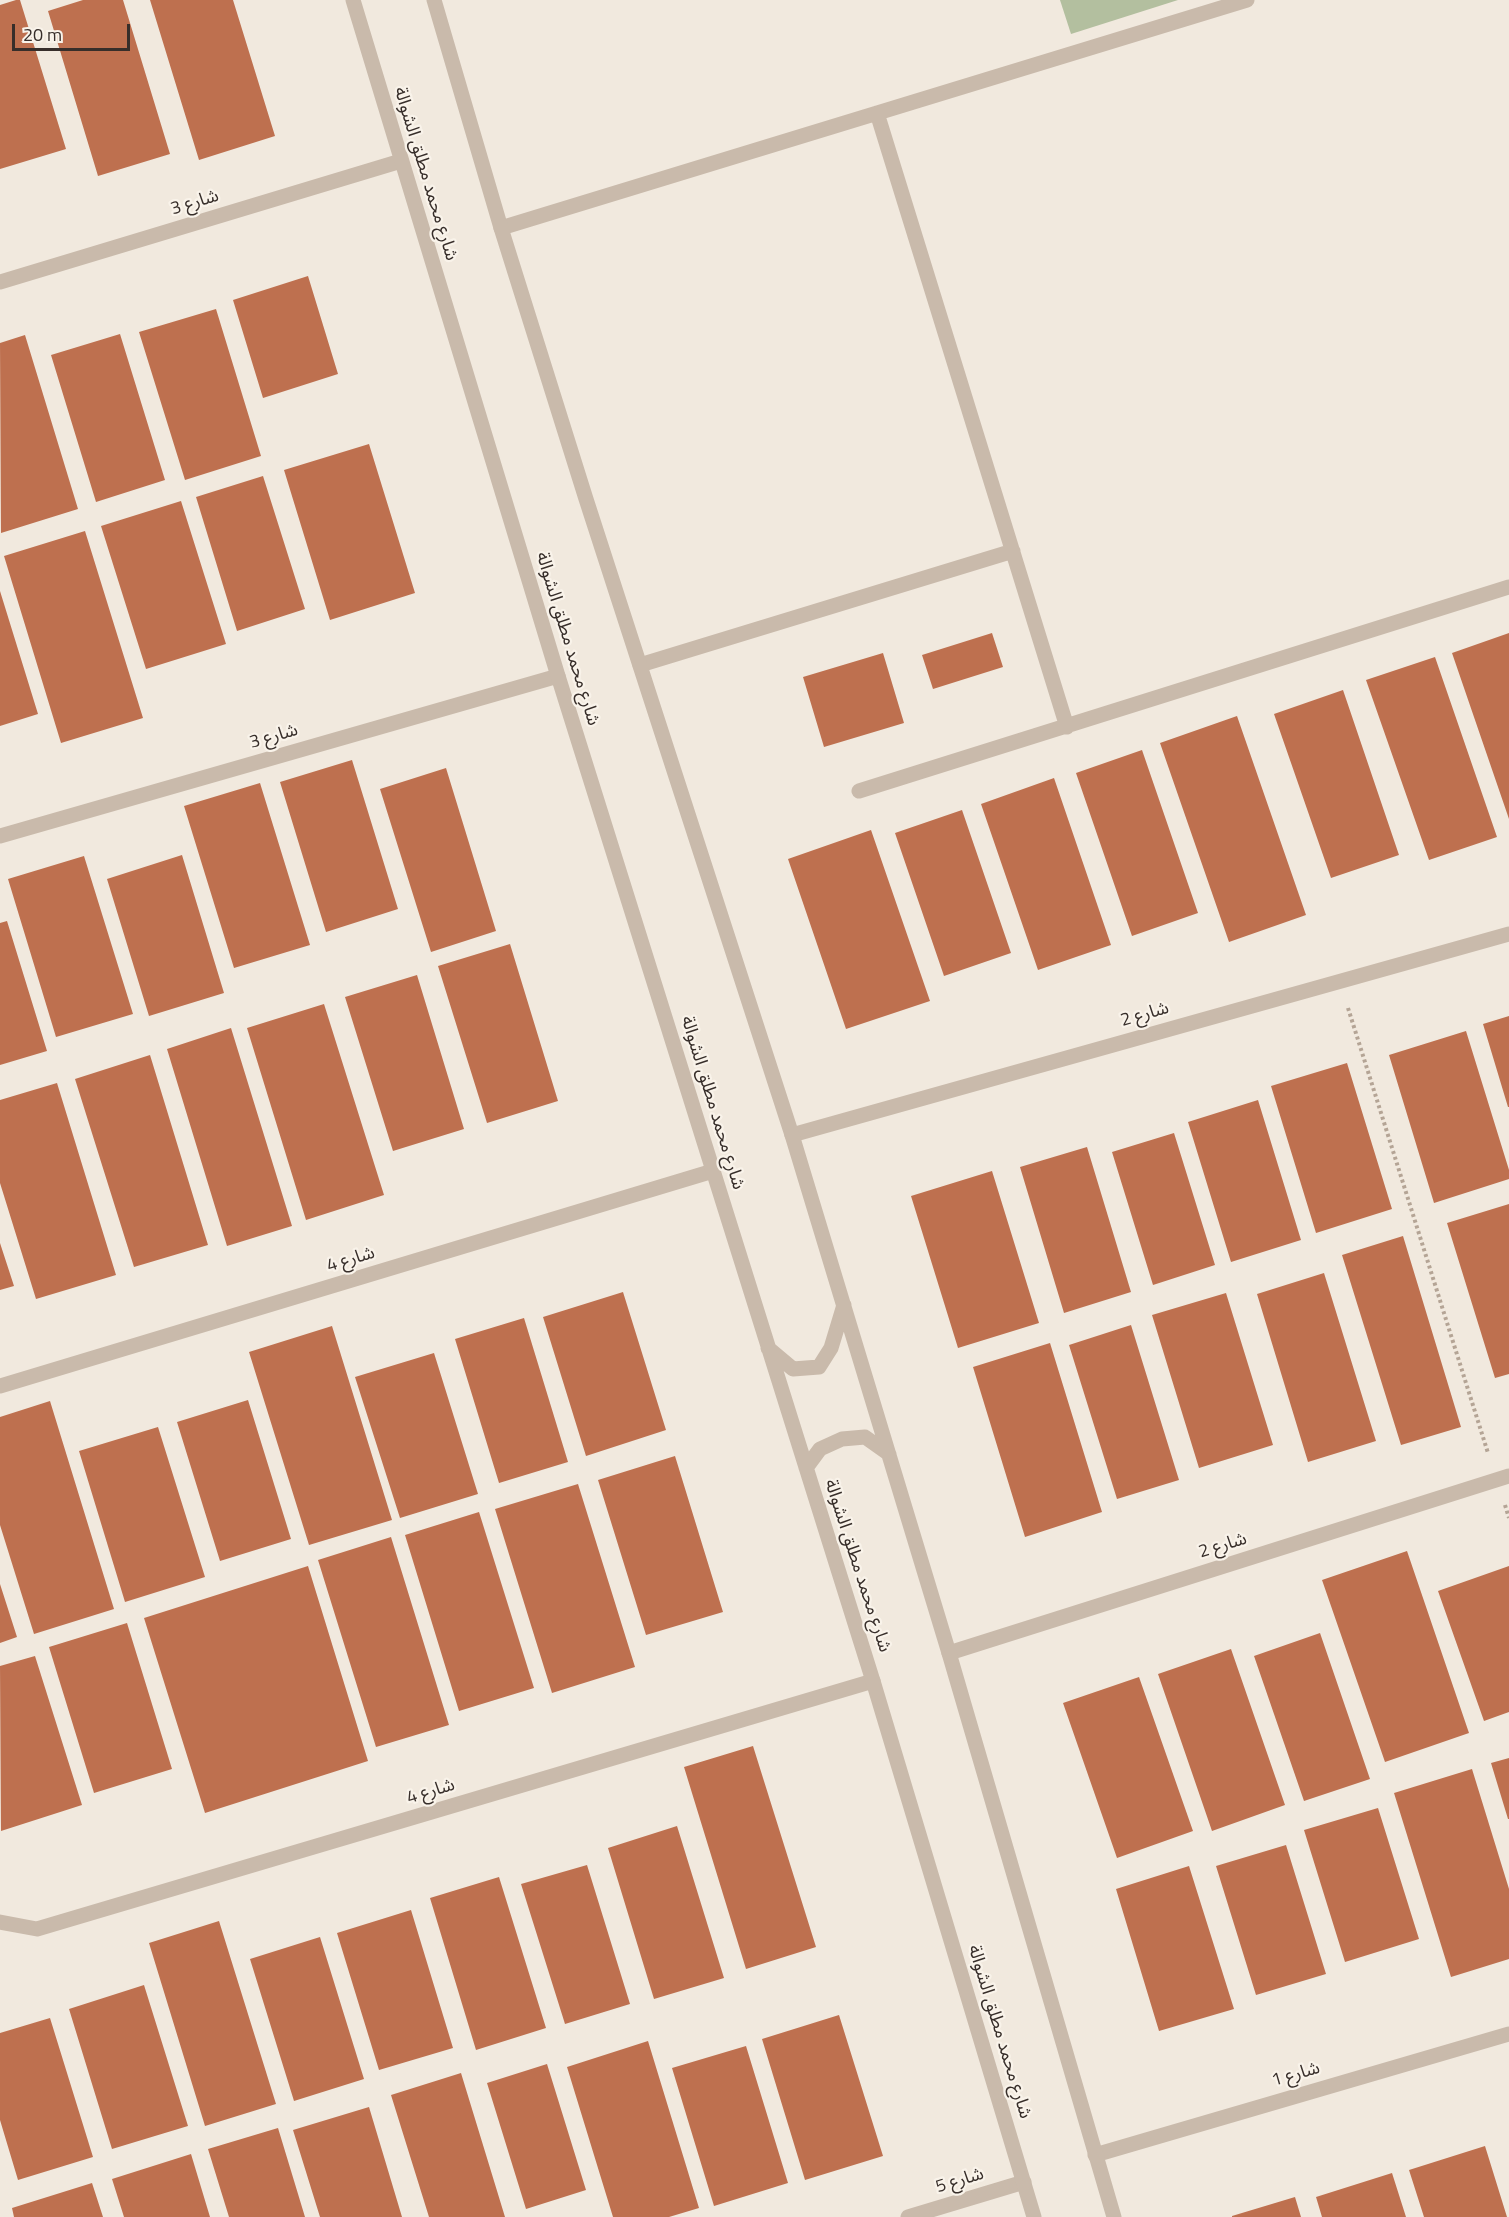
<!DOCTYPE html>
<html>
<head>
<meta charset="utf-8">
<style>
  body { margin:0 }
  #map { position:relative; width:1509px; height:2217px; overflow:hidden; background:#f1e9de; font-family:"Titillium Web",sans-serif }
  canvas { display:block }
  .scale { position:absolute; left:12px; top:24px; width:118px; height:27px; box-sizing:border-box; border:3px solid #372e2a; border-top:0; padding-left:8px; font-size:18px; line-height:21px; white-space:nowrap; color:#372e2a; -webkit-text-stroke:4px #f9f3ea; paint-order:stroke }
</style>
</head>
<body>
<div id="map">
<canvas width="1509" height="2217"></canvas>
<div class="scale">20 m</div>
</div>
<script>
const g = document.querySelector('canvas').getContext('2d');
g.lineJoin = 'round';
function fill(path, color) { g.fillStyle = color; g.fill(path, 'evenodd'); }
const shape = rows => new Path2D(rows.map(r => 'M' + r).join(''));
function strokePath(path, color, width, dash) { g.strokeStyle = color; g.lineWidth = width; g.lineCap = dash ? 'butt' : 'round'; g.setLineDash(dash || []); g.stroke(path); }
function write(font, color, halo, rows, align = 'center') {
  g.font = font + ' "Titillium Web","Noto Sans Arabic",sans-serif'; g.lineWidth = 4.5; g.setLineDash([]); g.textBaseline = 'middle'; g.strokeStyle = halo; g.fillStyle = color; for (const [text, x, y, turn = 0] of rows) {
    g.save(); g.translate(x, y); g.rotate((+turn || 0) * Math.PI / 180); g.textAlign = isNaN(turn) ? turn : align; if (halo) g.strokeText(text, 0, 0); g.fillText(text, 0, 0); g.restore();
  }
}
fill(shape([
  [1060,0,1178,0,1071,34]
]), '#b3bf9f');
fill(shape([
  [16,0,20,0,66,149,0,169,0,5],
  [83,0,123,0,170,154,98,176,48,11],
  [150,0,233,0,275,136,199,160],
  [308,276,338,374,263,398,233,300],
  [216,309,261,456,185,480,139,332],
  [120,334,165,480,96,502,51,355],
  [25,335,78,509,1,533,0,343],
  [369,444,415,593,330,620,284,470],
  [263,476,305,609,237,631,196,497],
  [181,501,226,644,146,669,101,526],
  [85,531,143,718,61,743,4,556],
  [0,591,38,714,0,726],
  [992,633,1003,667,933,689,922,655],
  [1509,633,1509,819,1452,653],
  [883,653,904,723,824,747,803,677],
  [1435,657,1497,837,1429,860,1366,680],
  [1343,690,1399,855,1331,878,1274,714],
  [1237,716,1306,915,1229,942,1160,743],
  [1142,750,1198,913,1132,936,1076,773],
  [352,760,398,909,326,932,280,782],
  [446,768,496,931,431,952,380,789],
  [1054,778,1111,945,1038,970,981,804],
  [260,783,310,945,234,968,184,806],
  [962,810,1011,953,944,976,895,833],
  [871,830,930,1001,846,1029,788,859],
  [182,855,224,993,149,1016,107,879],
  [84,856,133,1014,56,1037,8,879],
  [7,921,47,1051,0,1065,0,923],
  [510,944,558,1101,487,1123,438,966],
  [417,975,464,1129,393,1151,345,997],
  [324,1004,384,1195,306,1220,247,1028],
  [1509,1016,1509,1107,1508,1107,1483,1024],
  [231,1028,292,1226,227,1246,167,1049],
  [1466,1031,1509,1170,1509,1179,1434,1203,1389,1055],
  [150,1055,208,1245,134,1267,75,1079],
  [1347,1063,1392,1209,1316,1233,1271,1086],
  [57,1083,116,1275,36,1299,0,1183,0,1100],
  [1258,1100,1301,1240,1231,1262,1188,1122],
  [1174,1133,1215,1265,1153,1285,1112,1152],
  [1087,1147,1131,1292,1064,1313,1020,1167],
  [992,1171,1039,1323,958,1348,911,1196],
  [1509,1204,1509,1374,1495,1378,1447,1223],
  [1403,1236,1461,1427,1401,1445,1342,1255],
  [0,1243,14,1286,0,1290],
  [1324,1273,1376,1441,1308,1462,1257,1294],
  [623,1292,666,1430,586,1456,543,1317],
  [1226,1293,1273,1445,1199,1468,1152,1315],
  [524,1318,568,1462,499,1483,455,1339],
  [1131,1325,1179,1480,1117,1499,1069,1345],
  [332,1326,392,1520,309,1545,249,1352],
  [1050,1343,1102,1512,1025,1537,973,1367],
  [434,1353,478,1494,400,1518,355,1377],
  [248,1400,291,1539,220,1561,177,1422],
  [50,1401,114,1609,34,1634,0,1525,0,1417],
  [158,1427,205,1577,125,1602,79,1451],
  [675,1456,723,1612,646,1635,598,1480],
  [578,1484,635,1667,552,1693,495,1509],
  [479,1512,534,1688,459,1711,405,1535],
  [391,1537,449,1725,376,1747,318,1560],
  [1407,1551,1469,1733,1385,1762,1322,1580],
  [308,1566,368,1761,205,1813,144,1618],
  [1509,1566,1509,1712,1484,1721,1438,1591],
  [0,1584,17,1637,0,1643],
  [127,1623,172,1769,94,1793,49,1647],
  [1320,1633,1370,1779,1304,1801,1254,1656],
  [1231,1649,1285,1805,1212,1831,1158,1674],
  [35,1656,82,1805,1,1831,0,1666],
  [1139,1677,1193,1831,1117,1858,1063,1703],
  [753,1746,816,1947,746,1969,684,1767],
  [1509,1758,1509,1819,1508,1819,1491,1763],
  [1472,1769,1509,1889,1509,1959,1451,1977,1394,1793],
  [1378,1808,1419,1939,1345,1962,1304,1830],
  [677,1826,724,1978,654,1999,608,1848],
  [1286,1845,1326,1974,1256,1995,1216,1866],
  [587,1865,630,2004,565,2024,521,1884],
  [1189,1866,1234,2009,1159,2031,1116,1889],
  [499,1877,546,2028,476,2050,430,1898],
  [411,1910,453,2048,379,2070,337,1933],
  [219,1921,276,2104,205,2126,149,1943],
  [320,1937,364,2079,294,2101,250,1959],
  [144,1985,188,2126,112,2149,69,2009],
  [839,2015,883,2156,805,2180,762,2039],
  [50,2018,93,2157,18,2180,0,2120,0,2033],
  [648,2041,699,2208,669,2217,613,2217,567,2067],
  [746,2046,788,2183,714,2206,672,2068],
  [547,2064,586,2190,526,2209,487,2083],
  [461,2073,505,2217,429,2217,391,2095],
  [369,2107,402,2217,320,2217,293,2130],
  [278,2128,305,2217,229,2217,208,2149],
  [1485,2146,1507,2217,1424,2217,1409,2170],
  [191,2154,210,2217,124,2217,112,2179],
  [1392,2173,1406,2217,1322,2217,1316,2197],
  [92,2183,103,2217,14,2217,12,2208],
  [1295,2197,1301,2217,1232,2217,1232,2216]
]), '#be704f');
strokePath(shape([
  [1348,1008,1488,1453],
  [1505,1505,1509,1518]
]), '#b4a495', 4, [3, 3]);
strokePath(shape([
  [877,113,1067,727],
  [501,228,1247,0],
  [640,665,1013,551],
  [859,791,1509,587]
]), '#c9baab', 15);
strokePath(shape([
  [0,282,401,161],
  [0,836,558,676],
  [792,1135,1509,934],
  [0,1386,713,1171],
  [949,1653,1509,1476],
  [0,1922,37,1929,873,1681],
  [1095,2155,1509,2034],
  [908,2217,1024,2182]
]), '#c9baab', 15);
strokePath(shape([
  [353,0,558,676,873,1681,1034,2217],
  [434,0,501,228,586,499,792,1135,949,1653,1114,2217],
  [768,1348,793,1369,819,1367,831,1348,844,1305],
  [806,1468,820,1449,842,1439,865,1437,889,1454]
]), '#c9baab', 15);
write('18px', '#372e2a', '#f9f3ea', [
  ["شارع محمد مطلق الشوالة",425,174,73],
  ["شارع 3",195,203,-17],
  ["شارع محمد مطلق الشوالة",567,639,73],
  ["شارع 3",274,737,-16],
  ["شارع 2",1145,1015,-16],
  ["شارع محمد مطلق الشوالة",712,1103,73],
  ["شارع 4",351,1260,-17],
  ["شارع 2",1223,1546,-17],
  ["شارع محمد مطلق الشوالة",857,1566,72],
  ["شارع 4",431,1792,-17],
  ["شارع محمد مطلق الشوالة",999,2032,73],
  ["شارع 1",1296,2075,-16],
  ["شارع 5",960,2181,-17]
]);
</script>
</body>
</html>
